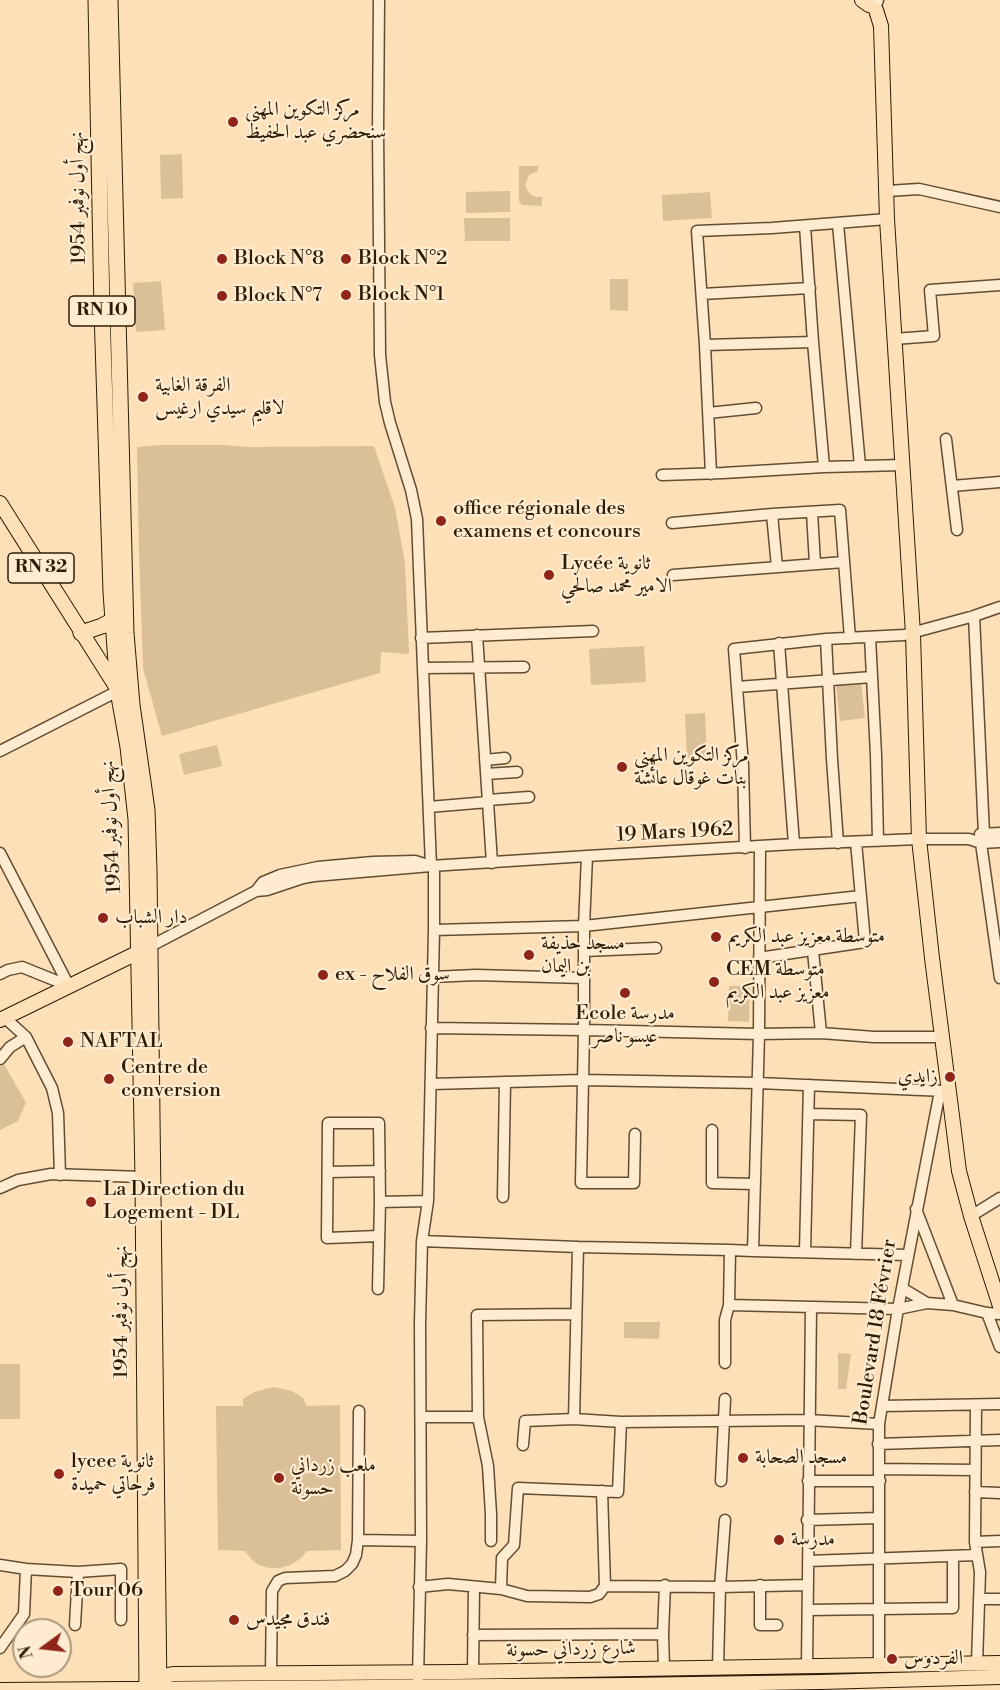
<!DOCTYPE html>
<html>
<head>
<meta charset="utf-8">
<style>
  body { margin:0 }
  #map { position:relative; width:1000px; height:1690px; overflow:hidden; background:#fde0b7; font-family:"Libre Bodoni",serif }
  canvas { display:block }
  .north { position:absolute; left:12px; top:1618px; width:60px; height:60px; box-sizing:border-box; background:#feebd0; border:2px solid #ab987f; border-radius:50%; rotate:255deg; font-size:16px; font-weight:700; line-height:24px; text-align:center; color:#2e1c06 }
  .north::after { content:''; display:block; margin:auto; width:21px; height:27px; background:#8f2418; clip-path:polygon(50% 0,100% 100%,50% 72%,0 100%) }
</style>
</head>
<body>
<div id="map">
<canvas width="1000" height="1690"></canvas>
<div class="north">N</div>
</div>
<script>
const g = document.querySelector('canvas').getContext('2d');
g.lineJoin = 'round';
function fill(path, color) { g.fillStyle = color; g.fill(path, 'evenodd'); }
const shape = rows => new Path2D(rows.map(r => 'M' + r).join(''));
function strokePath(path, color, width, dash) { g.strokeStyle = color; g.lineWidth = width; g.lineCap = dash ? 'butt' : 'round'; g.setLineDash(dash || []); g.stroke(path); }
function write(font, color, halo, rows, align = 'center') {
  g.font = font + ' "Libre Bodoni",Amiri,serif'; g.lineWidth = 4.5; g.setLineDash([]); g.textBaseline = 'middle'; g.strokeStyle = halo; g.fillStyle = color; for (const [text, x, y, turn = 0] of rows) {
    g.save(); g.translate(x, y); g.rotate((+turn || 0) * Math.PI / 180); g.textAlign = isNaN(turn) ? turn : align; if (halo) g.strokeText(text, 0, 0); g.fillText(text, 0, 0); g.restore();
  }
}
fill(shape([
  [182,154,183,198,161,199,160,155],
  [519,166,538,166,538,171,529,175,525,185,527,190,531,195,537,197,542,197,542,206,523,205,519,202],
  [510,191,510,212,466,213,466,192],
  [710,192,712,218,663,221,662,195],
  [464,218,510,218,510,241,465,241],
  [610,279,628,279,628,311,610,310],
  [161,281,165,330,136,332,133,283],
  [159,445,222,445,251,447,374,446,395,508,405,563,409,654,381,652,380,673,162,736,143,668,139,552,137,447],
  [644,646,646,682,591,685,589,649],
  [861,682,865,718,840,721,836,685],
  [705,713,707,757,687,758,685,714],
  [217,745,222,766,184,775,179,754],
  [729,986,750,986,749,1022,728,1021],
  [4,1064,26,1103,18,1121,0,1130,0,1067],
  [624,1322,660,1322,659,1339,624,1338],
  [838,1353,851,1354,846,1389,838,1389],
  [0,1364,20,1364,20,1419,0,1419],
  [274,1387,292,1391,303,1398,307,1406,340,1405,341,1550,307,1551,300,1559,290,1565,280,1568,269,1568,259,1565,253,1561,245,1551,218,1550,216,1406,243,1406,243,1399,254,1392]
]), '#dabf99');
const minor = shape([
  [379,0,378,130,380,355,385,402,390,423,411,490,417,519,431,866],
  [877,3,878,0],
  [887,191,919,189,1000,207],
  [838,224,860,466],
  [805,226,813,342],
  [702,294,810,288],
  [894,339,934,336,930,290,1000,285],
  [705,345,697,231,772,228,887,219],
  [708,413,756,408],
  [946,439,957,530],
  [711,474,705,345,813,342,824,467],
  [662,475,723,473,824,467,903,465],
  [952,486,1000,482],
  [812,512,815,564],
  [772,514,777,567],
  [672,523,772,514,840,510,850,638],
  [673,575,844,562],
  [974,616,984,834],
  [477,635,492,863],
  [870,637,876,755,878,841],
  [421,638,593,631],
  [826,639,832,759,838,843],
  [779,643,794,844],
  [423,668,524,667],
  [737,687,872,677],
  [0,751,118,691],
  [485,760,505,758],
  [486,774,517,772],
  [488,800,529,797],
  [429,807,488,802],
  [980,834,1000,833],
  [981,843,1000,978],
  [760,847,759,1034,753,1251,908,1255],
  [745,848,743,765,734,649,826,639,904,635,974,616,1000,607],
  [0,853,69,986],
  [587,856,584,926,584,1030,759,1034,821,1033,874,1037,941,1037],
  [256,891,267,890,303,878,314,876,431,866,587,856,794,844,919,839,969,839,981,843,1000,842],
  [434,930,584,926,861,896],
  [145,949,256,891,263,882,280,875,318,867,373,862,415,861,428,865],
  [584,951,656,948],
  [813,951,821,1033],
  [759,958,865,942,856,842],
  [0,974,8,970,22,967,69,986],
  [432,977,476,975,584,978],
  [5,1018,26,1037,52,1088,58,1113,60,1175],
  [431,1028,584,1030,581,1183,634,1183,635,1134],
  [0,1059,10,1047,26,1037],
  [431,1084,582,1080,758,1083,945,1091],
  [809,1114,861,1115,856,1254],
  [712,1130,712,1183,755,1184],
  [328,1172,380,1171],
  [0,1188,18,1180,51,1174,143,1177],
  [503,1197,505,1082],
  [916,1209,953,1305],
  [971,1216,1000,1198],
  [379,1236,327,1238,328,1123,379,1123,380,1202],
  [422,1241,578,1247],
  [753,1251,730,1250,729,1305,898,1309,927,1303],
  [805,1252,809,1085],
  [902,1288,927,1303,953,1305,987,1313,1000,1314],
  [378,1289,380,1202,428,1201],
  [987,1313,1000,1347],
  [725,1363,725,1320,729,1305],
  [976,1405,975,1542,980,1572,977,1664],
  [882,1406,1000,1404],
  [421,1417,478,1417],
  [574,1419,578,1247,730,1250],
  [878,1444,1000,1440],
  [523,1445,525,1421,574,1419,621,1422,808,1420,879,1424],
  [880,1469,975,1470],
  [721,1481,725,1399],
  [808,1481,880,1481],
  [602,1491,605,1586],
  [975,1492,1000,1493],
  [807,1520,879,1518],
  [358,1540,421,1541],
  [491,1541,491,1514,488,1466,478,1417,477,1315,575,1314],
  [975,1542,1000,1541],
  [808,1561,977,1555],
  [0,1565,26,1569],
  [760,1585,760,1625,777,1625],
  [419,1587,448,1584,501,1589,527,1596,590,1597,599,1594,605,1586,720,1587,808,1585],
  [501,1589,502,1558,514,1545,518,1488,618,1492,621,1422],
  [979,1599,1000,1599],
  [808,1610,953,1608,953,1556],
  [75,1625,78,1572],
  [663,1634,664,1668],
  [473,1635,663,1634,665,1585],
  [0,1648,24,1614,26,1569,78,1572,121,1569,121,1620],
  [879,1665,879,1424,898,1309,940,1091],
  [807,1666,811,1307],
  [718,1668,720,1587,725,1520],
  [473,1671,474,1588],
  [271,1673,272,1591,278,1581,285,1578,335,1576,345,1571,352,1564,356,1555,358,1540,359,1411],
  [418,1678,421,1541,420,1323,422,1241,428,1201,434,930,434,866]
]);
const major = shape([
  [862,0,869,5],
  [876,10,881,26,887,219,913,634,919,839,932,958,959,1171,971,1216,1000,1306],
  [0,503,120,693],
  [0,1020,139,952],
  [153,1683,163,1676,173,1674,456,1672,1000,1663],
  [0,1690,627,1685,821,1682,1000,1677]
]);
const highway = shape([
  [96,0,102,311,111,592,118,691,128,747,136,819,143,1177,147,1690],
  [110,0,126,633,132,705,147,810,149,870,159,1690],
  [81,633,102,626,119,617]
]);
strokePath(minor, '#624d32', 13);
strokePath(major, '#2e1c06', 16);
strokePath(highway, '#2e1c06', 17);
strokePath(minor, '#feebd0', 10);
strokePath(major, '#fde0b7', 14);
strokePath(highway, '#fde0b7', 15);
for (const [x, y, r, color] of [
  [233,122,6,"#8f2418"],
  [222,259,6,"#8f2418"],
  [346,259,6,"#8f2418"],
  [346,295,6,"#8f2418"],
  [222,296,6,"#8f2418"],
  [143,397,6,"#8f2418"],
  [441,521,6,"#8f2418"],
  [549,575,6,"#8f2418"],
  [622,767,6,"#8f2418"],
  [103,918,6,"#8f2418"],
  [716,937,6,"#8f2418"],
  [529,955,6,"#8f2418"],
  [323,975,6,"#8f2418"],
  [714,982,6,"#8f2418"],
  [625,993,6,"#8f2418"],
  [68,1042,6,"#8f2418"],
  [950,1077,6,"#8f2418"],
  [109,1079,6,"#8f2418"],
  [91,1202,6,"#8f2418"],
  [743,1458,6,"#8f2418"],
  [59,1474,6,"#8f2418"],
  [279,1478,6,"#8f2418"],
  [779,1540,6,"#8f2418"],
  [58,1591,6,"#8f2418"],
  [234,1620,6,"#8f2418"],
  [892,1659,6,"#8f2418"]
]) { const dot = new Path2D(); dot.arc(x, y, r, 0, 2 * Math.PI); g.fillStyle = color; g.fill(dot); strokePath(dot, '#feebd0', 2); }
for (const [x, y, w] of [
  [102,311,66],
  [41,568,66]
]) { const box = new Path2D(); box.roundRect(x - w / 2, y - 15, w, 30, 4.5); g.fillStyle = '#feebd0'; g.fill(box); strokePath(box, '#2e1c06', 1.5); }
write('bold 18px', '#2e1c06', null, [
  ["RN 10",102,311],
  ["RN 32",41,568]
]);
write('20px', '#2e1c06', '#feebd0', [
  ["مركز التكوين المهني",245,110],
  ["سنحضري عبد الحفيظ",245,133],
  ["Block N°8",234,259],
  ["Block N°2",358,259],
  ["Block N°1",358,295],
  ["Block N°7",234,296],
  ["الفرقة الغابية",155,386],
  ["لاقليم سيدي ارغيس",155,409],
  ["office régionale des",453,509],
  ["examens et concours",453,532],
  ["Lycée ثانوية",561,564],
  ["الامير محمد صالحي",561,587],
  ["مركز التكوين المهني",634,756],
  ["بنات غوقال عائشة",634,779],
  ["دار الشباب",115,918],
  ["متوسطة معزيز عبد الكريم",728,937],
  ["مسجد حذيفة",541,944],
  ["بن اليمان",541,967],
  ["CEM متوسطة",726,970],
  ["معزيز عبد الكريم",726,993],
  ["ex - سوق الفلاح",335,975],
  ["Ecole مدرسة",625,1014,"center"],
  ["عيسو ناصر",625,1037,"center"],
  ["NAFTAL",80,1042],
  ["Centre de",121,1068],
  ["conversion",121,1091],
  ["زايدي",938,1077,"right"],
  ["La Direction du",103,1190],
  ["Logement - DL",103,1213],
  ["مسجد الصحابة",755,1458],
  ["lycee ثانوية",71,1462],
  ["فرحاتي حميدة",71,1485],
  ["ملعب زرداني",291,1466],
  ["حسونة",291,1489],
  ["مدرسة",791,1540],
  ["Tour 06",70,1591],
  ["فندق مجيدس",246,1620],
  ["الفردوس",904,1659]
], 'left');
write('20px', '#2e1c06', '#feebd0', [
  ["نهج أول نوفمبر 1954",79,198,-91],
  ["نهج أول نوفمبر 1954",112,827,-93],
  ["19 Mars 1962",675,833,-3],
  ["نهج أول نوفمبر 1954",122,1312,-90],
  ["Boulevard 18 Février",876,1332,-81],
  ["شارع زرداني حسونة",571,1650,-1]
]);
</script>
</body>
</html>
